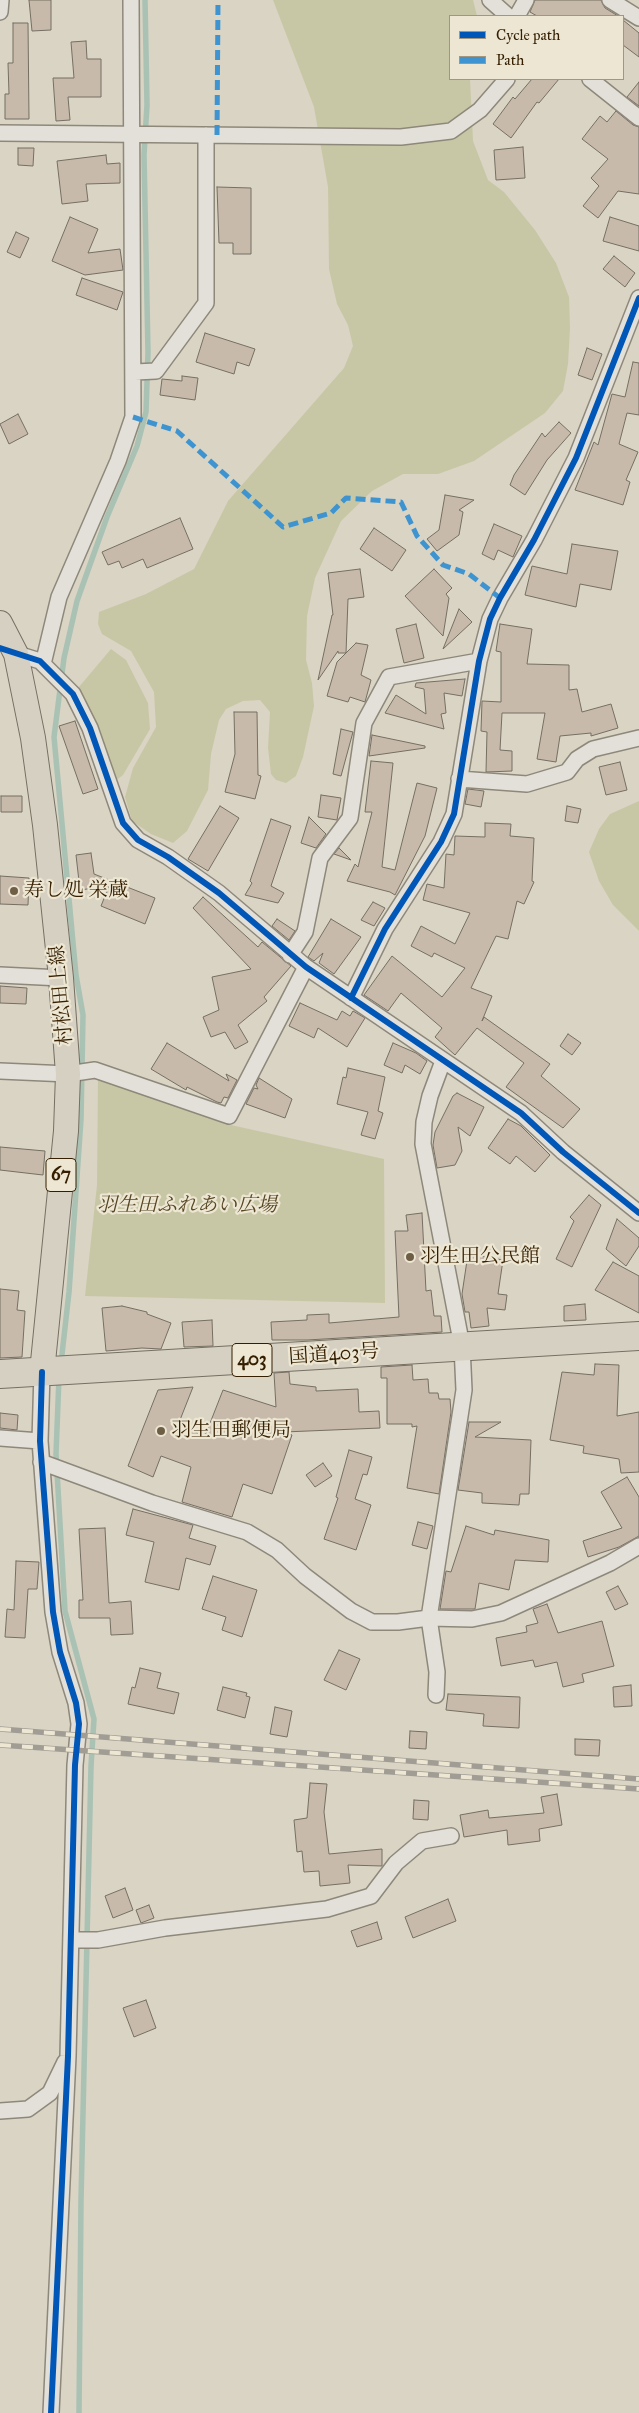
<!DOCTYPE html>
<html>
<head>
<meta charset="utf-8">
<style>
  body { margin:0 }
  #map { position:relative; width:639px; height:2413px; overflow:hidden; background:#d9d4c4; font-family:"IM FELL Great Primer",serif }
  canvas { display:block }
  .legend { position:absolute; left:449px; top:15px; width:175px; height:65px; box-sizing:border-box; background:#ece6d3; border:1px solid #a3967f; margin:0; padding:6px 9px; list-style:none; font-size:15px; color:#351f00 }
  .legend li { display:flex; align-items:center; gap:10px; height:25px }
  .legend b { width:25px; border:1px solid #a3967f }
</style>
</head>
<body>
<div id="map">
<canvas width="639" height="2413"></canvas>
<ul class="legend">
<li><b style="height:6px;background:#0057b8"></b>Cycle path</li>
<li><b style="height:6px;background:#3e94d0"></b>Path</li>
</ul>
</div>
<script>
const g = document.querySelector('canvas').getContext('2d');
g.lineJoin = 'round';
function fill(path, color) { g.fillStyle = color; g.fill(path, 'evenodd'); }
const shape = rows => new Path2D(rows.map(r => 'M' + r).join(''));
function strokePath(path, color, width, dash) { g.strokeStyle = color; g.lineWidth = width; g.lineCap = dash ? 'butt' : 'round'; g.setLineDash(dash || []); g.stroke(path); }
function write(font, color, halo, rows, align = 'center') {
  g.font = font + ' "IM FELL Great Primer","Noto Serif JP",serif'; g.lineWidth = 4.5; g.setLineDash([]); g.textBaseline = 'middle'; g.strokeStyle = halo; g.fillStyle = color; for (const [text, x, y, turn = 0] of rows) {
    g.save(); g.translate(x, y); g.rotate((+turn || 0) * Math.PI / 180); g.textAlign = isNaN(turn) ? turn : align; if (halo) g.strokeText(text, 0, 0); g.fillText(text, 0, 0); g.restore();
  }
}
fill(shape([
  [273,0,473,0,477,16,450,16,450,79,470,79,473,141,488,180,504,192,535,230,556,263,569,297,570,328,568,364,563,391,545,413,474,461,438,474,403,474,372,491,341,521,315,578,307,616,306,660,312,683,314,706,303,757,296,776,286,783,276,780,271,774,268,748,270,712,260,700,243,701,226,709,219,720,211,754,208,790,187,831,173,843,151,834,132,821,125,797,133,768,156,727,154,692,131,651,102,634,98,624,99,612,146,594,194,569,228,501,344,368,353,346,348,325,337,304,329,269,328,187,314,107],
  [111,649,126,660,148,703,150,729,123,775,110,785,73,694],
  [639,801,639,931,613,905,599,881,589,852,599,829,610,814],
  [98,1078,231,1125,384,1159,385,1303,85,1296,97,1185]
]), '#c8c7a5');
strokePath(shape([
  [61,1363,69,1292,81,1119,83,1015,76,975,54,737,64,658,77,601,107,517,137,446,146,412,148,352,144,155,147,105,145,0],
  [59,1377,56,1454,65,1611,94,1719,91,1766,81,2200,79,2413]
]), '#a9c2b4', 5.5);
const building = shape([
  [29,0,51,0,51,30,32,31,29,0],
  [535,0,601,0,605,8,618,16,537,16,530,12,535,0],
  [623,20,639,33,639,57,623,45,623,20],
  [13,23,28,23,29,119,5,119,5,94,9,94,8,63,13,63,13,23],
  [86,41,87,59,101,59,101,97,68,97,70,120,56,121,53,78,74,78,71,42,86,41],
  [532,79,559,79,539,103,537,102,511,138,493,124,513,97,515,99,532,79],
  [639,82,639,106,627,97,639,82],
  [616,111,633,125,639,127,639,194,618,191,598,218,583,206,599,186,591,178,608,159,582,139,600,116,607,122,616,111],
  [523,147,525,178,496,180,494,150,523,147],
  [18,148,34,148,33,166,18,165,18,148],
  [106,155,107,164,120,163,120,183,86,184,88,201,62,204,57,161,106,155],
  [217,187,251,188,251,254,233,254,233,243,219,243,217,187],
  [70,217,98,229,88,253,120,249,123,270,85,275,52,261,70,217],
  [610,217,639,226,639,251,603,241,610,217],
  [16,232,29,238,20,258,7,252,16,232],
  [614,256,635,273,625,287,603,269,614,256],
  [82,278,123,292,117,310,76,295,82,278],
  [205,333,255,349,249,366,237,362,234,374,196,362,205,333],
  [587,348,602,354,592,380,578,375,587,348],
  [633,362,639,363,639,415,627,413,619,444,638,452,626,480,630,482,623,505,575,490,594,442,598,445,612,394,625,397,633,362],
  [182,376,198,378,195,400,160,395,162,379,182,381,182,376],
  [18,414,28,434,9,444,0,424,18,414],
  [559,422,571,433,547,460,525,495,510,485,514,475,542,433,545,437,559,422],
  [445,495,474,500,459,510,463,512,459,535,437,551,427,539,439,530,445,495],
  [180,518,193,549,147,568,143,559,122,568,119,561,108,565,102,552,180,518],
  [494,524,522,536,513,557,498,550,494,560,482,554,494,524],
  [374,528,406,550,392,571,360,549,374,528],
  [572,544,618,551,611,590,580,584,576,607,525,595,532,566,567,574,572,544],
  [360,569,364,597,348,599,346,653,338,653,338,651,318,680,332,615,333,615,328,573,360,569],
  [434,569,452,588,446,594,449,598,443,636,405,596,434,569],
  [459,609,472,622,443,649,459,609],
  [416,624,424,658,404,663,396,629,416,624],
  [500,624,532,629,527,664,569,665,569,690,577,689,582,712,611,704,618,728,591,736,591,733,560,736,556,762,537,759,545,713,502,713,500,750,512,751,512,771,486,772,487,732,481,731,482,701,501,702,501,652,496,651,500,624],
  [356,643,368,645,361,675,371,680,365,702,350,697,348,702,327,696,337,662,356,643],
  [465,679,462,696,444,693,446,713,441,714,444,729,385,713,396,695,426,714,424,689,415,687,416,683,465,679],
  [234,712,257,712,258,775,261,776,255,799,225,792,235,754,234,712],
  [75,721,98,789,83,794,59,726,75,721],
  [341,729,353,732,341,776,333,774,341,729],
  [372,735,425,746,425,748,369,756,372,735],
  [371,761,393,763,382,867,395,870,417,783,437,788,425,836,395,895,390,892,347,881,355,864,358,867,372,812,365,812,371,761],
  [620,762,627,790,606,795,599,767,620,762],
  [468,789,484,791,481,807,465,804,468,789],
  [321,795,341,798,337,820,318,817,321,795],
  [1,796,22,796,22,812,1,812,1,796],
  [220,806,239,818,208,871,188,859,220,806],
  [567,806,581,809,578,823,565,821,567,806],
  [309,817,326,834,316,848,301,843,309,817],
  [271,819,291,826,271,886,284,893,278,903,245,895,252,883,250,881,271,819],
  [485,823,511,824,510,836,534,838,532,881,534,882,524,904,517,901,508,939,496,936,471,988,492,996,482,1021,484,1017,550,1064,541,1076,580,1109,563,1128,506,1087,524,1063,477,1028,455,1055,435,1037,442,1028,401,993,388,1011,364,995,392,956,442,997,465,968,434,953,432,957,411,946,421,926,455,944,470,913,423,900,427,884,444,888,446,854,454,855,455,836,485,837,485,823],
  [339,848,351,860,334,854,339,848],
  [91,853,94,874,155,898,145,924,101,906,109,886,80,890,76,855,91,853],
  [0,876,29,878,28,905,0,904,0,876],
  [203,897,258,947,262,942,291,966,264,997,267,1001,238,1025,248,1042,235,1049,225,1032,211,1037,203,1017,219,1010,212,977,251,969,193,908,203,897],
  [373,902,385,908,374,926,361,920,373,902],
  [277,919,295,931,289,940,272,926,277,919],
  [331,919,361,937,334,974,319,963,323,953,314,961,308,957,331,919],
  [0,986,27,988,26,1004,0,1003,0,986],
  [300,1003,337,1020,342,1011,350,1016,353,1011,365,1018,347,1047,318,1028,314,1038,289,1026,300,1003],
  [568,1034,581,1043,572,1055,560,1046,568,1034],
  [167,1043,229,1081,226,1074,237,1080,228,1098,224,1097,221,1103,217,1102,187,1087,186,1090,151,1069,167,1043],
  [393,1043,416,1053,427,1061,420,1074,405,1065,402,1073,384,1065,393,1043],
  [348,1068,385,1077,378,1111,383,1113,375,1139,361,1135,368,1112,337,1104,343,1077,346,1078,348,1068],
  [259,1078,292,1099,285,1118,246,1104,254,1088,258,1089,256,1085,259,1078],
  [457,1093,484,1107,470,1136,458,1127,462,1151,455,1165,437,1168,433,1145,435,1132,453,1096,457,1093],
  [508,1119,521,1126,550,1155,535,1172,516,1156,510,1164,488,1148,508,1119],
  [0,1147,45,1151,43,1175,0,1170,0,1147],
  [589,1195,601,1205,572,1267,556,1259,574,1221,570,1217,589,1195],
  [422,1213,426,1291,431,1290,434,1316,441,1316,442,1332,307,1340,272,1340,271,1322,307,1320,307,1315,329,1314,329,1323,399,1317,395,1231,408,1231,406,1215,422,1213],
  [617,1219,639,1238,639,1246,626,1266,606,1249,617,1219],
  [468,1254,503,1260,498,1294,507,1295,505,1310,487,1308,489,1326,471,1328,469,1312,465,1312,462,1294,468,1254],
  [613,1262,639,1276,639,1313,595,1290,613,1262],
  [0,1289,19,1291,17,1310,25,1311,22,1357,0,1358,0,1289],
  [585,1304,586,1320,564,1321,564,1306,585,1304],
  [122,1306,147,1312,147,1314,171,1323,161,1349,142,1348,106,1351,102,1308,122,1306],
  [212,1320,213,1346,184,1347,182,1322,212,1320],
  [595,1364,619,1365,617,1416,639,1412,639,1472,621,1473,619,1459,583,1453,584,1446,550,1440,562,1372,594,1375,595,1364],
  [412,1365,413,1380,428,1379,429,1393,438,1393,439,1399,450,1399,451,1412,439,1494,407,1488,417,1426,412,1427,412,1424,387,1424,387,1378,381,1378,381,1367,412,1365],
  [289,1372,290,1384,316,1387,316,1391,358,1389,359,1412,379,1411,380,1428,284,1432,292,1435,272,1494,243,1484,232,1517,182,1502,191,1467,161,1456,153,1477,128,1466,158,1390,193,1387,178,1425,205,1436,223,1390,276,1407,274,1373,289,1372],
  [0,1413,18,1415,17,1430,0,1428,0,1413],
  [469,1422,501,1422,475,1437,531,1440,529,1494,520,1494,519,1505,482,1503,482,1493,458,1490,469,1422],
  [349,1450,372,1457,367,1475,363,1474,355,1499,371,1505,356,1550,324,1539,338,1498,336,1497,349,1450],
  [323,1463,332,1476,315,1487,306,1475,323,1463],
  [627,1477,639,1497,639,1536,619,1547,588,1557,583,1541,622,1528,601,1492,627,1477],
  [133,1509,193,1525,189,1538,216,1546,210,1565,186,1558,179,1590,145,1582,154,1542,126,1535,133,1509],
  [418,1522,433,1526,427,1549,412,1545,418,1522],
  [466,1526,494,1535,495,1530,549,1540,548,1562,515,1560,509,1590,479,1583,475,1609,440,1609,446,1571,451,1572,466,1526],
  [105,1528,109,1603,131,1601,133,1634,111,1635,110,1618,79,1618,79,1600,83,1600,79,1529,105,1528],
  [16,1561,39,1562,37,1589,28,1589,25,1638,5,1637,7,1609,14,1610,16,1561],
  [213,1576,257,1590,242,1637,222,1630,226,1617,202,1609,213,1576],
  [618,1586,628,1604,615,1610,606,1592,618,1586],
  [547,1604,558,1633,602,1621,614,1666,582,1674,584,1682,563,1687,557,1662,535,1667,533,1660,501,1666,496,1638,527,1632,526,1626,538,1623,533,1609,547,1604],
  [339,1650,360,1659,346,1690,324,1680,339,1650],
  [140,1668,161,1673,157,1688,179,1693,174,1714,128,1704,132,1687,135,1688,140,1668],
  [631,1685,632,1706,614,1707,613,1687,631,1685],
  [223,1687,247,1693,246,1696,250,1697,245,1718,217,1710,223,1687],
  [448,1694,520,1697,519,1728,483,1726,484,1714,446,1710,448,1694],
  [275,1707,292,1711,287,1737,270,1734,275,1707],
  [410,1731,427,1732,426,1749,409,1748,410,1731],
  [575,1739,600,1740,599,1756,575,1755,575,1739],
  [310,1783,327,1784,324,1812,329,1854,382,1849,382,1866,348,1865,350,1883,320,1886,319,1871,304,1872,302,1851,297,1852,294,1820,307,1818,310,1783],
  [557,1794,562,1825,539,1829,540,1841,508,1845,507,1830,464,1837,460,1815,488,1810,489,1818,544,1813,541,1797,557,1794],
  [414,1800,429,1801,428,1820,413,1819,414,1800],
  [125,1888,133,1910,113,1918,105,1896,125,1888],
  [448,1899,456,1921,413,1938,405,1917,448,1899],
  [149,1905,154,1918,141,1923,136,1910,149,1905],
  [377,1922,382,1939,357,1947,351,1931,377,1922],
  [146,2000,156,2028,134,2037,123,2008,146,2000]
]);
fill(building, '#c8baab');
strokePath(building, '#756f62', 1);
const street = shape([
  [490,0,508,16],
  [610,0,639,18],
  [0,12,1,0],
  [517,16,526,0],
  [590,79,639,118],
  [0,133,401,137,451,131,480,110,507,79],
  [135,372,156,371,206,303,206,135],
  [11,652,40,661,73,694,90,728,123,823,138,840,168,857,219,893,306,967,521,1113,563,1152,639,1213],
  [43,664,59,597,118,461,133,417,131,0],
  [459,779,527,784,567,772,577,759,593,749,639,738],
  [290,955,305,932,320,858,350,818,364,723,389,677,479,661],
  [0,975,61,978],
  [351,998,385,929,441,842,454,814,479,661,490,619,500,598,534,540,576,458,639,298],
  [0,1071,68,1074,95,1070,229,1116,306,967],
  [42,1372,40,1441,53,1612,60,1652,76,1703,79,1724,75,1765,68,2056,51,2413],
  [0,1438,40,1441],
  [41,1462,152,1503,247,1532,277,1550,305,1576,351,1611,372,1622,398,1622,429,1618,472,1619,501,1613,610,1563,639,1546],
  [436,1695,437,1672,429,1618,464,1390,462,1346,423,1144,424,1122,430,1096,443,1061],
  [71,1940,98,1940,165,1928,327,1909,371,1896,396,1863,422,1841,451,1836],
  [0,2111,28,2109,50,2093,65,2062]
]);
const primary = shape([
  [0,623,16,654,33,738,45,825,61,978,68,1074,66,1131,42,1372]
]);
const highway = shape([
  [0,1374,639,1336]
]);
strokePath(street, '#8e887b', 18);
strokePath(primary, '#756f62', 26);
strokePath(highway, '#756f62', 30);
strokePath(street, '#e2e0d8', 15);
strokePath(primary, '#d6d0c3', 24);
strokePath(highway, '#d6d0c3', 28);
const rail = shape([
  [0,1729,639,1779],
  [0,1745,639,1789]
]);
strokePath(rail, '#a19d94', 5.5);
strokePath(rail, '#ece6d3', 4, [11]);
strokePath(shape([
  [217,135,218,0],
  [133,417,177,431,283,527,331,513,346,498,401,502,417,536,443,565,469,574,500,598]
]), '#3e94d0', 5, [10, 5]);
strokePath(shape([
  [0,648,40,661,73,694,90,728,123,823,138,840,168,857,219,893,306,967,521,1113,563,1152,639,1213],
  [351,998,385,929,441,842,454,814,479,661,490,619,500,598,534,540,576,458,639,298],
  [42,1372,40,1441,53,1612,60,1652,76,1703,79,1724,75,1765,68,2056,51,2413]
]), '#0057b8', 6);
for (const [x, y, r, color] of [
  [14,891,5,"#6e5e45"],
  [410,1257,5,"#6e5e45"],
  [161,1431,5,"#6e5e45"]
]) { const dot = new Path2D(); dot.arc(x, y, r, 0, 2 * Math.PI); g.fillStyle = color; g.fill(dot); strokePath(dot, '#ece6d3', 2); }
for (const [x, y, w] of [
  [61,1175,30],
  [252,1360,40]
]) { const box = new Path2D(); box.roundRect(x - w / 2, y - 16.5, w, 33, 4); g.fillStyle = '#ece6d3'; g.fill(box); strokePath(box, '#351f00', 1); }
write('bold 19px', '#351f00', null, [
  ["67",61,1175],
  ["403",252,1360]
]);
write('20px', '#351f00', '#ece6d3', [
  ["寿し処 栄蔵",24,891],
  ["羽生田公民館",420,1257],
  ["羽生田郵便局",171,1431]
], 'left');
write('20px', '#351f00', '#ece6d3', [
  ["村松田上線",62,995,-95],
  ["国道403号",334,1355,-4]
]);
write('italic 20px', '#564623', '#ece6d3', [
  ["羽生田ふれあい広場",187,1206]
]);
</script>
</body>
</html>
